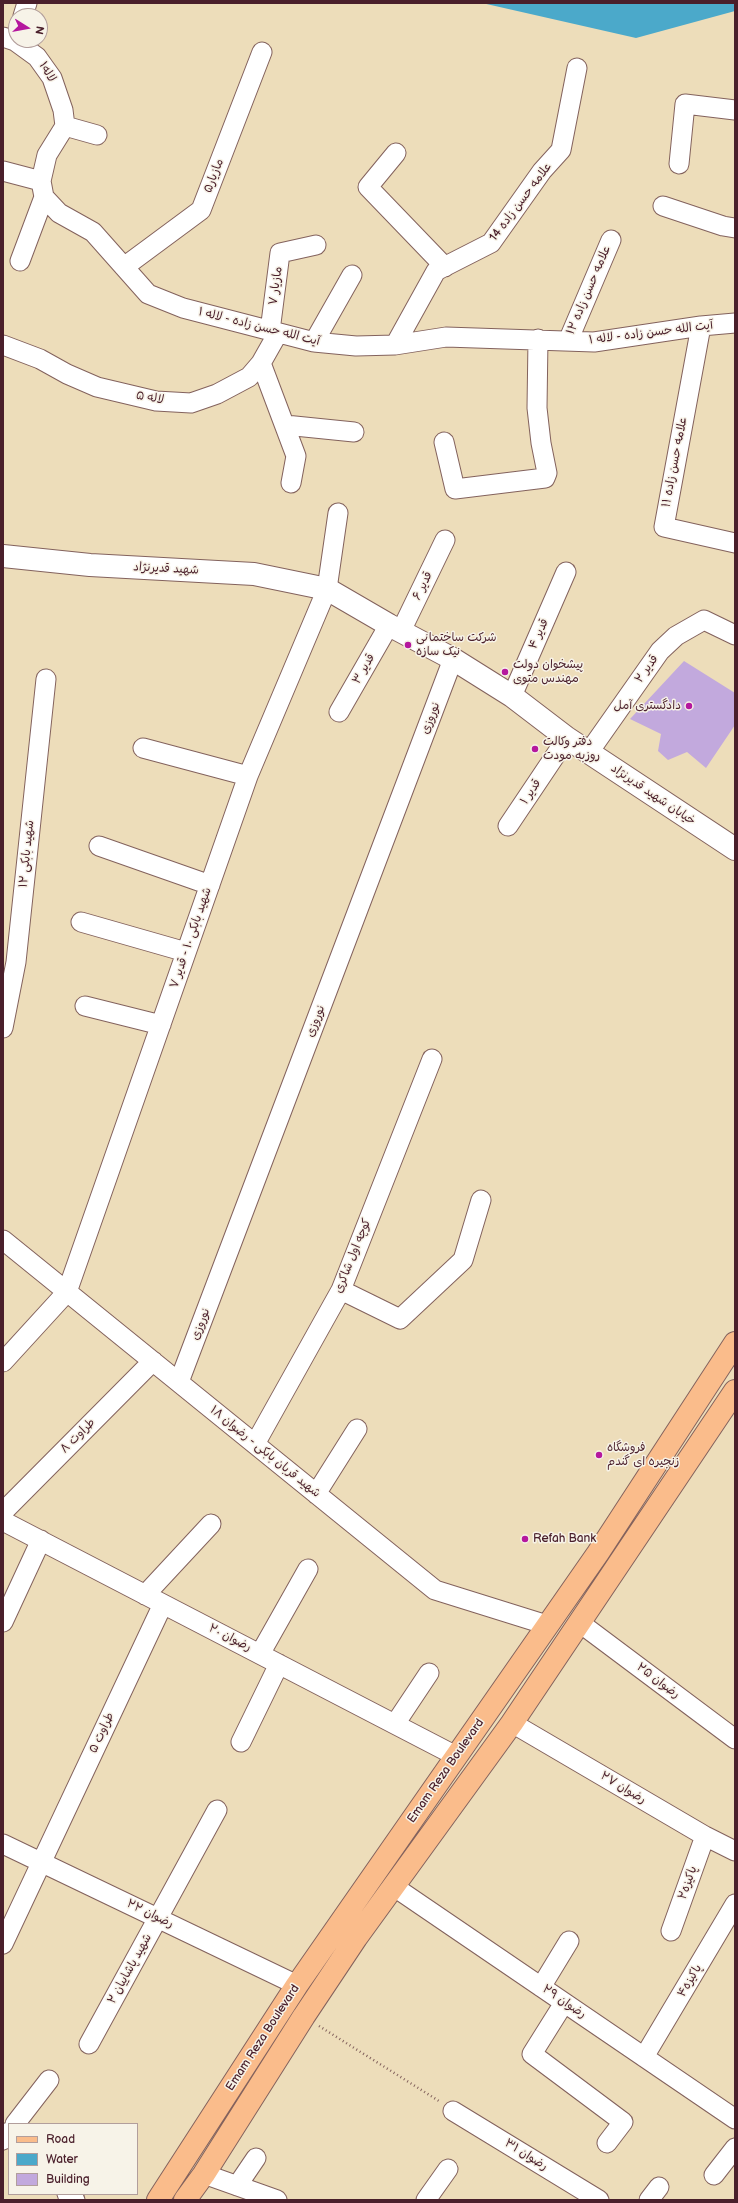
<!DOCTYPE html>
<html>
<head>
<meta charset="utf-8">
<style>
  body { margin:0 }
  #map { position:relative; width:738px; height:2203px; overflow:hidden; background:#edddba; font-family:"Balsamiq Sans",sans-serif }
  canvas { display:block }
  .frame { position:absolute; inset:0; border:4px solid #4a1f2b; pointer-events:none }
  .legend { position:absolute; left:8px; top:2123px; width:130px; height:72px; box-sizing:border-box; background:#f7f3e8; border:1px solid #b29e9c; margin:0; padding:5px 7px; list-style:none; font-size:12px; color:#4a1f2b }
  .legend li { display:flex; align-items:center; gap:8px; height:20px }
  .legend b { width:20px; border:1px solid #b29e9c }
  .north { position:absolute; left:8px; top:8px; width:40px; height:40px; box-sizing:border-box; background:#f7f3e8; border:1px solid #b29e9c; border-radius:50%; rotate:101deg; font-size:11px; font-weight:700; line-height:16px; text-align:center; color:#4a1f2b }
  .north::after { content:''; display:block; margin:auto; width:14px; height:18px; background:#b5179e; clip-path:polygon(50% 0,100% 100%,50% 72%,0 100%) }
</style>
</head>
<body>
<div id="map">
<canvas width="738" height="2203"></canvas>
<div class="frame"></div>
<ul class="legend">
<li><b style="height:5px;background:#fabc8b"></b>Road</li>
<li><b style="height:11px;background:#4ba9ca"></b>Water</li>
<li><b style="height:11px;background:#c2a9dd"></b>Building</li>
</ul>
<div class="north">N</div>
</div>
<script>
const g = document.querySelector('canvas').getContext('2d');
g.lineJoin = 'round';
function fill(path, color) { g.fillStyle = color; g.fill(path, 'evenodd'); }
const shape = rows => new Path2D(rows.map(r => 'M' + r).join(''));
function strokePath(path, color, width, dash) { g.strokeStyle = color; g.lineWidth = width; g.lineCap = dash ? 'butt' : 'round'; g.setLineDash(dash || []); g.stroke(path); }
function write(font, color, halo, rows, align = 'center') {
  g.font = font + ' "Balsamiq Sans","Playpen Sans Arabic",sans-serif'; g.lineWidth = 3; g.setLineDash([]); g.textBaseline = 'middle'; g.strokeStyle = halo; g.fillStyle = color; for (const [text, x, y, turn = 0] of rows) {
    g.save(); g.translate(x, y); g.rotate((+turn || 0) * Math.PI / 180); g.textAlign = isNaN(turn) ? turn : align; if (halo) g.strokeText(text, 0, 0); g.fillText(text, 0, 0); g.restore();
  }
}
fill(shape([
  [482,3,735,3,735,11,636,38]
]), '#4ba9ca');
fill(shape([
  [684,661,735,693,735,725,706,768,687,752,668,760,658,751,661,734,630,719]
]), '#c2a9dd');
const minor = shape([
  [23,16,27,3],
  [3,37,15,41,37,57,52,78,63,110,65,126],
  [65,126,47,155,41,181,44,197,59,213,93,232,148,294,183,308,314,342,356,346,395,345,446,337,594,342,701,326,735,323],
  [65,126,97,135],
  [396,153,368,187,445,267],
  [679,164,685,104,735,110],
  [3,171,41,181],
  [663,206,723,226,735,228],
  [20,261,44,197],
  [124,267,201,210,262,52],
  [701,326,664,527,735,543],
  [270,331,280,253,316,245],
  [568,341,611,240],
  [314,342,352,275],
  [3,345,40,359,67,374,97,387,156,401,191,403,217,394,249,377,261,363,278,333],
  [395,345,436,271,491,243,542,171,561,150,577,68],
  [261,363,296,456,291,483],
  [285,425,354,432],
  [444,442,455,489,545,478,547,473,541,443,537,408,538,339],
  [401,631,445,540],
  [512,696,566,572],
  [339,712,389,625],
  [143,748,248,776],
  [589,752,660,651,676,636,704,620,735,635],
  [508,826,567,738],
  [99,846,210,885],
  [81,922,186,952],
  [85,1006,161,1025],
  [3,1028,16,962,46,679],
  [3,1240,435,1590,547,1625],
  [341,1290,400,1319,463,1260,481,1200],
  [3,1362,67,1292,248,776,327,589,338,513],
  [179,1382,453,659],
  [255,1444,341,1290,432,1059],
  [316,1494,357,1429],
  [3,1512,153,1361],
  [3,1521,456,1756],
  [145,1595,211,1524],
  [3,1622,41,1540],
  [580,1623,735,1739],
  [260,1654,308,1569],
  [512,1723,705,1836,735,1851],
  [395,1724,429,1673],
  [241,1742,279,1664],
  [3,1844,297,1985],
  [393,1886,735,2119],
  [671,1931,705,1836],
  [3,1944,163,1604],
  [541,1987,569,1941],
  [564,2003,532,2054,623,2122,607,2143],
  [89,2044,217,1810],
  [644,2057,735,1904],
  [453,2111,599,2200],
  [15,2124,49,2080],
  [3,2140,9,2132],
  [204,2174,277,2200],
  [714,2175,735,2148],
  [237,2186,256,2158],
  [67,2194,75,2200],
  [426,2200,448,2169],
  [649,2200,659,2187]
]);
const tertiary = shape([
  [3,556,90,565,254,574,327,589,389,625,453,659,512,696,567,738,735,849]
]);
const primary = shape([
  [158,2200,297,1985,598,1553,735,1343],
  [185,2200,204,2174,304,2016,356,1938,512,1723,735,1391]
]);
strokePath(minor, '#83625d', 21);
strokePath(tertiary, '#83625d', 24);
strokePath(primary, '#83625d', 24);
strokePath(shape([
  [319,2026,439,2101]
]), '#83625d', 2.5, [1, 3]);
strokePath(minor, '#fff', 19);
strokePath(tertiary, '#fff', 22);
strokePath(primary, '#fabc8b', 22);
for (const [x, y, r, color] of [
  [408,645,4,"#b5179e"],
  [505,672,4,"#b5179e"],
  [689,706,4,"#b5179e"],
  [535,749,4,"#b5179e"],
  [599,1455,4,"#b5179e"],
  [525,1539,4,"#b5179e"]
]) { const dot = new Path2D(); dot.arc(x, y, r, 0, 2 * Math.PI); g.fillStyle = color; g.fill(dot); strokePath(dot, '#f7f3e8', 1.5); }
write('12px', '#4a1f2b', '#f7f3e8', [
  ["لاله۱",47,72,59],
  ["مازیار۵",214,176,-69],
  ["علامه حسن زاده 14",521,202,-53],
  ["مازیار ۷",276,286,-82],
  ["علامه حسن زاده ۱۲",589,290,-67],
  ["آیت الله حسن زاده - لاله ۱",259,327,14],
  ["آیت الله حسن زاده - لاله ۱",651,333,-7],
  ["لاله ۵",150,398,10],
  ["علامه حسن زاده ۱۱",675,462,-79],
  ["شهید قدیرنژاد",166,569,3],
  ["قدیر ۶",423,586,-64],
  ["قدیر ۴",539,634,-66],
  ["قدیر ۳",364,669,-60],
  ["قدیر ۲",647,669,-55],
  ["نوروزی",431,718,-69],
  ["قدیر ۱",531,792,-56],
  ["خيابان شهيد قديرنژاد",653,795,34],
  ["شهید بابکی ۱۲",27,854,-84],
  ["شهید بابکی ۱۰ - قدیر ۷",191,938,-71],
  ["نوروزی",316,1021,-69],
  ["کوچه اول شاکری",353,1256,-68],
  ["نوروزی",201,1324,-69],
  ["طراوت ۸",78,1436,-45],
  ["شهید قربان بابکی - رضوان ۱۸",265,1452,39],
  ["رضوان ۲۰",230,1638,27],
  ["رضوان ۲۵",658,1681,37],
  ["طراوت ۵",102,1733,-65],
  ["Emam Reza Boulevard",446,1771,-55],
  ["رضوان ۲۷",623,1788,31],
  ["پاکیزه۲",688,1883,-70],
  ["رضوان ۲۲",150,1914,26],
  ["شهید پاشاییان ۲",130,1969,-61],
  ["پاکیزه۴",690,1981,-59],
  ["رضوان ۲۹",564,2002,34],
  ["Emam Reza Boulevard",263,2038,-57],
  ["رضوان ۳۱",526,2155,32]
]);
write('12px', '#4a1f2b', '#f7f3e8', [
  ["شرکت ساختمانی",416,638],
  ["نیک سازه",416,652],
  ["پیشخوان دولت",513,665],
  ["مهندس متوی",513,679],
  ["دادگستری آمل",681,706,"right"],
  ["دفتر وکالت",543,742],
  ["روزبه مودت",543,756],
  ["فروشگاه",607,1448],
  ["زنجیره ای گندم",607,1462],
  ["Refah Bank",533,1539]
], 'left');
</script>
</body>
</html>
